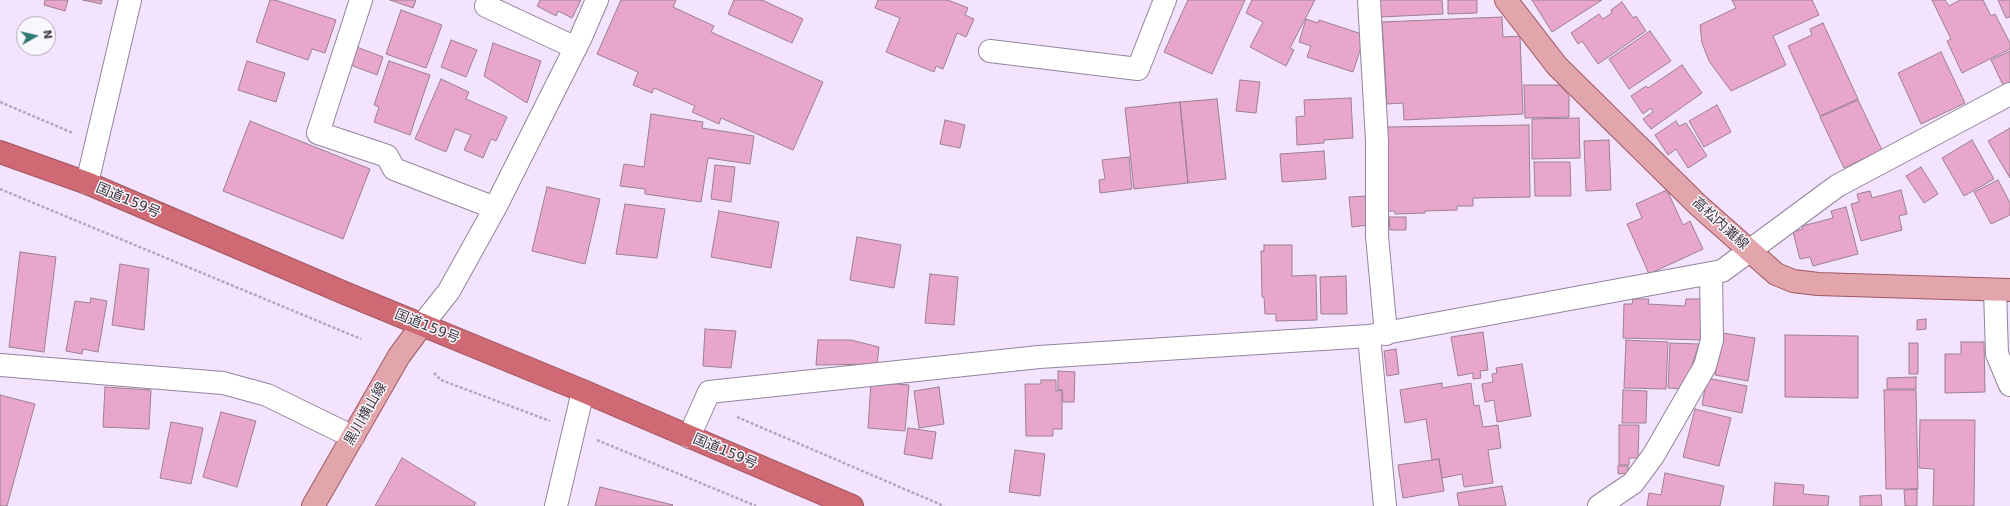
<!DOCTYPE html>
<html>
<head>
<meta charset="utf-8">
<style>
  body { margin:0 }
  #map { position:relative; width:2010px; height:506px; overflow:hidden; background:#f4e3fe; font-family:"DejaVu Sans",sans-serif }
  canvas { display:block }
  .north { position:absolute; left:16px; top:16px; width:40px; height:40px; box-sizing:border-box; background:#f9f6fc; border:1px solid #afaab2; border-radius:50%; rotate:82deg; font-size:11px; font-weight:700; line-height:16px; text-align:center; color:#3f3943 }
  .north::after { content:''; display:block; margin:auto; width:14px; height:18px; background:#307975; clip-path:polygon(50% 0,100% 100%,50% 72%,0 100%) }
</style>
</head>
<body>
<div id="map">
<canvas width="2010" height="506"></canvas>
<div class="north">N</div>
</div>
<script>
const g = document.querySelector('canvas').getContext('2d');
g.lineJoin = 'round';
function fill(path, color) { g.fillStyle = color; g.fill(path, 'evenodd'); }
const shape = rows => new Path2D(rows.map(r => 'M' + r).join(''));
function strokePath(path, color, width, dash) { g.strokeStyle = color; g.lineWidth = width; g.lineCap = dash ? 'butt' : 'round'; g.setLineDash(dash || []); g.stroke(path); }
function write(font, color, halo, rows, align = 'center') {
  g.font = font + ' "DejaVu Sans","Noto Sans JP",sans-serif'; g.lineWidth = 3; g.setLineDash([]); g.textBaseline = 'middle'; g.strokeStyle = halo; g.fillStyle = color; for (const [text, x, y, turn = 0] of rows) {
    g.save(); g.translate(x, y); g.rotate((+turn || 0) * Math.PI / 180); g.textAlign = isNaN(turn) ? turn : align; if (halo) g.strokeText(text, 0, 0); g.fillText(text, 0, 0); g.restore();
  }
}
const building = shape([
  [45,0,68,0,65,11,44,5,45,0],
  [83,0,102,0,101,4,83,0],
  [270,0,275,0,336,20,325,53,312,49,308,60,256,42,270,0],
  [390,0,416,0,413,8,390,0],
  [540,0,581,0,572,18,558,11,556,16,537,6,540,0],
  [621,0,676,0,673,7,714,26,711,32,823,82,793,150,721,118,719,124,692,112,695,106,654,88,652,93,633,85,638,72,597,54,621,0],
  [734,0,762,0,803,19,792,43,728,14,734,0],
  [878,0,948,0,968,8,965,15,974,19,966,37,957,33,943,69,936,66,934,72,886,52,900,18,875,8,878,0],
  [1188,0,1245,0,1212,74,1164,52,1188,0],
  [1252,0,1315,0,1290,48,1294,50,1286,66,1250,47,1263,22,1246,13,1252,0],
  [1379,0,1442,0,1443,14,1380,17,1379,0],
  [1448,0,1477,0,1477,13,1448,14,1448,0],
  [1532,0,1602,0,1552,32,1532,0],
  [1732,0,1812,0,1819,15,1773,36,1786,65,1731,91,1709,61,1702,43,1700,25,1736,8,1732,0],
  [1932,0,1945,0,1949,6,1960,0,1983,0,1991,16,1995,14,2010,43,2010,49,1962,73,1947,41,1951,39,1932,0],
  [1998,0,2010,0,2010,17,2006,18,1998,0],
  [1622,2,1633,18,1636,16,1646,31,1598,64,1582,41,1578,44,1571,33,1599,14,1603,19,1612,13,1611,10,1622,2],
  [401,10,442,25,426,68,386,54,401,10],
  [1502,17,1503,37,1520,36,1523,114,1404,120,1403,103,1387,104,1382,22,1502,17],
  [1306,19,1318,23,1319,20,1365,35,1353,72,1307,57,1311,46,1299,42,1306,19],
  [1823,23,1858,99,1820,116,1788,46,1812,35,1810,29,1823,23],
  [1650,31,1671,61,1629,89,1609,59,1650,31],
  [451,40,477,50,466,77,441,67,451,40],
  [493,43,541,61,527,103,484,76,493,43],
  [354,46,383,57,377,75,348,64,354,46],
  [2010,51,2010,84,2004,87,1991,60,2010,51],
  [1941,52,1965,103,1921,124,1898,73,1941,52],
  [247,61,285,73,276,102,238,90,247,61],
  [389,61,430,75,410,135,374,122,379,107,374,105,389,61],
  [1682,65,1702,93,1651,129,1643,119,1653,112,1651,108,1643,114,1631,96,1646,86,1648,88,1682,65],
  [441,79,469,92,466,99,507,117,496,141,491,139,483,158,464,150,471,135,455,129,446,152,415,139,441,79],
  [1240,80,1260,82,1256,113,1236,111,1240,80],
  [1524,85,1560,85,1569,96,1569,117,1525,118,1524,85],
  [1351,98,1353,138,1324,140,1324,143,1297,145,1296,117,1305,116,1304,100,1351,98],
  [1217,99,1226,179,1188,183,1180,102,1217,99],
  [1858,100,1882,150,1844,168,1820,117,1858,100],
  [1180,102,1188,183,1134,189,1125,108,1180,102],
  [1717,105,1731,132,1704,147,1689,121,1717,105],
  [651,114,703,122,702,128,754,136,750,164,708,158,701,202,645,194,645,189,620,186,624,164,644,167,651,114],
  [1579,118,1580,158,1532,159,1532,119,1579,118],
  [945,120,965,125,960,148,940,144,945,120],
  [250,121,370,169,343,239,223,191,250,121],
  [1676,121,1679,126,1686,123,1707,156,1688,168,1676,149,1668,155,1655,135,1676,121],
  [1529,125,1530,197,1473,198,1473,206,1457,206,1457,210,1425,211,1425,213,1395,214,1395,211,1388,211,1386,127,1529,125],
  [2010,128,2010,178,1988,141,2010,128],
  [1609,140,1611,190,1586,191,1584,141,1609,140],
  [1972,140,1994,179,1964,196,1942,158,1972,140],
  [1324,151,1326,179,1282,182,1280,154,1324,151],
  [1129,157,1132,189,1100,193,1099,180,1105,179,1102,160,1129,157],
  [1534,162,1570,162,1571,196,1535,196,1534,162],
  [715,165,735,167,731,202,711,199,715,165],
  [1921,167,1938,194,1924,203,1906,176,1921,167],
  [1998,180,2010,203,2010,215,1991,224,1974,192,1998,180],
  [547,187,600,199,585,264,532,251,547,187],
  [1667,190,1683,225,1690,221,1703,249,1649,274,1627,224,1642,218,1636,204,1667,190],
  [1901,190,1907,214,1899,216,1902,230,1861,241,1851,204,1859,202,1857,194,1870,191,1872,198,1901,190],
  [1368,196,1369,225,1352,227,1349,197,1368,196],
  [625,204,665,209,657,258,616,254,625,204],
  [1846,207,1858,254,1813,266,1810,257,1800,259,1793,232,1803,229,1802,226,1833,218,1831,211,1846,207],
  [719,211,779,222,771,268,711,257,719,211],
  [1389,217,1406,217,1406,230,1390,230,1389,217],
  [857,237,901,245,894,288,850,280,857,237],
  [1264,245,1292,245,1292,276,1316,275,1317,320,1276,321,1276,314,1265,314,1264,297,1262,297,1261,251,1264,251,1264,245],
  [20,252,56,257,44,352,9,347,20,252],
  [120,264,149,269,144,330,112,325,120,264],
  [930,274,958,277,954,325,925,323,930,274],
  [1346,276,1347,314,1321,314,1320,277,1346,276],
  [91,298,107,301,98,352,83,349,82,354,66,351,75,301,90,303,91,298],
  [1633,299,1649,299,1648,304,1685,306,1686,299,1705,299,1703,340,1623,338,1624,304,1632,304,1633,299],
  [1926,319,1926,329,1917,330,1917,320,1926,319],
  [705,329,736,331,731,368,703,366,705,329],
  [1483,332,1488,370,1480,371,1481,378,1473,379,1473,373,1458,376,1451,337,1483,332],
  [1722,333,1755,338,1748,381,1715,375,1722,333],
  [1785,335,1858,336,1858,398,1785,397,1785,335],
  [818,340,851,340,879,347,877,364,816,365,818,340],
  [1626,340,1668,342,1666,389,1624,388,1626,340],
  [1961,342,1984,342,1985,392,1945,393,1945,354,1961,354,1961,342],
  [1670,343,1699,344,1684,389,1668,388,1670,343],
  [1909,343,1918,343,1918,374,1909,374,1909,343],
  [1396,349,1399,374,1387,376,1384,351,1396,349],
  [1522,364,1531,416,1497,422,1494,400,1485,402,1482,384,1493,382,1492,374,1497,373,1496,368,1522,364],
  [1058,371,1075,372,1074,402,1063,402,1062,390,1058,390,1058,371],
  [1916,377,1916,389,1887,389,1887,378,1916,377],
  [1707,378,1747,386,1742,413,1702,405,1707,378],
  [1041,380,1056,380,1056,391,1062,390,1062,429,1053,429,1053,436,1026,436,1025,384,1041,384,1041,380],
  [871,382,909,385,905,431,868,428,871,382],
  [1442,383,1442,388,1471,383,1474,406,1479,405,1483,427,1498,425,1501,448,1488,450,1493,483,1464,487,1462,474,1442,478,1439,459,1432,460,1426,419,1405,423,1400,390,1442,383],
  [105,387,151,390,149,429,103,427,105,387],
  [939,387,944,424,919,428,914,391,939,387],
  [1623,390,1647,391,1646,423,1622,423,1623,390],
  [1884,390,1916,390,1918,489,1886,489,1884,390],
  [0,395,35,404,7,506,0,506,0,395],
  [1695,409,1731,418,1719,466,1683,457,1695,409],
  [221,412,256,421,237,487,203,477,221,412],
  [1920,420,1975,420,1974,506,1933,506,1934,469,1919,468,1920,420],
  [171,422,203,428,191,484,160,478,171,422],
  [1619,425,1639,425,1638,458,1629,458,1629,465,1619,465,1619,425],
  [908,428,936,432,932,459,904,454,908,428],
  [1015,450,1045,454,1040,496,1009,492,1015,450],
  [402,458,476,503,474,506,375,506,402,458],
  [1439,459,1444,491,1403,498,1398,465,1439,459],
  [1618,466,1628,466,1628,473,1618,474,1618,466],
  [1665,473,1724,486,1720,506,1647,506,1649,493,1661,495,1665,473],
  [1775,483,1804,485,1803,494,1829,496,1828,506,1773,506,1775,483],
  [1502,486,1506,506,1459,506,1457,493,1502,486],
  [600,487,673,505,672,506,595,506,600,487],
  [1917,489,1917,506,1905,506,1904,490,1917,489],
  [1881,495,1882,506,1860,506,1860,496,1881,495]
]);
fill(building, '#e8a6cd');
strokePath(building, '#9b808f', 1);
const minor = shape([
  [361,0,318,133,387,156,394,169,495,208],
  [1369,0,1377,141,1377,236,1386,334],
  [486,6,576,48],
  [990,51,1138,69,1165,0],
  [87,183,130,0],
  [1995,290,1997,354,2010,385],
  [422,325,449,291,495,208,581,37,597,0],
  [1369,336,1385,506],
  [0,365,223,383,267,395,353,437],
  [689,437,709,392,1039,357,1369,336,1722,271,1837,186,2010,94],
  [556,506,583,391],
  [1599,506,1633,483,1653,456,1705,366,1712,340,1711,273]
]);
const major = shape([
  [1506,0,1557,66,1698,205,1776,274,1793,281,1818,284,2010,290],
  [313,506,399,356,422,325]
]);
const highway = shape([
  [0,152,87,183,347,294,583,391,852,506]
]);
strokePath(minor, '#93859d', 24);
strokePath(major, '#9d5862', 24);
strokePath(highway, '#9d5862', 24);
strokePath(shape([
  [0,102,73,133],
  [0,189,361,339],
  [434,373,441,380,550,421],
  [737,417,944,506],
  [597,440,756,506]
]), '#b3a6ba', 2.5, [3, 2]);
strokePath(minor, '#fff', 22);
strokePath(major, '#e2a5ab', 22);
strokePath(highway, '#cf6973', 22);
write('14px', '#3f3943', '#f9f6fc', [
  ["国道159号",128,201,23],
  ["高松内灘線",1720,224,42],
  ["国道159号",427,327,22],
  ["黒川横山線",366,414,-60],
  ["国道159号",725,452,23]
]);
</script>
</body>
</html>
